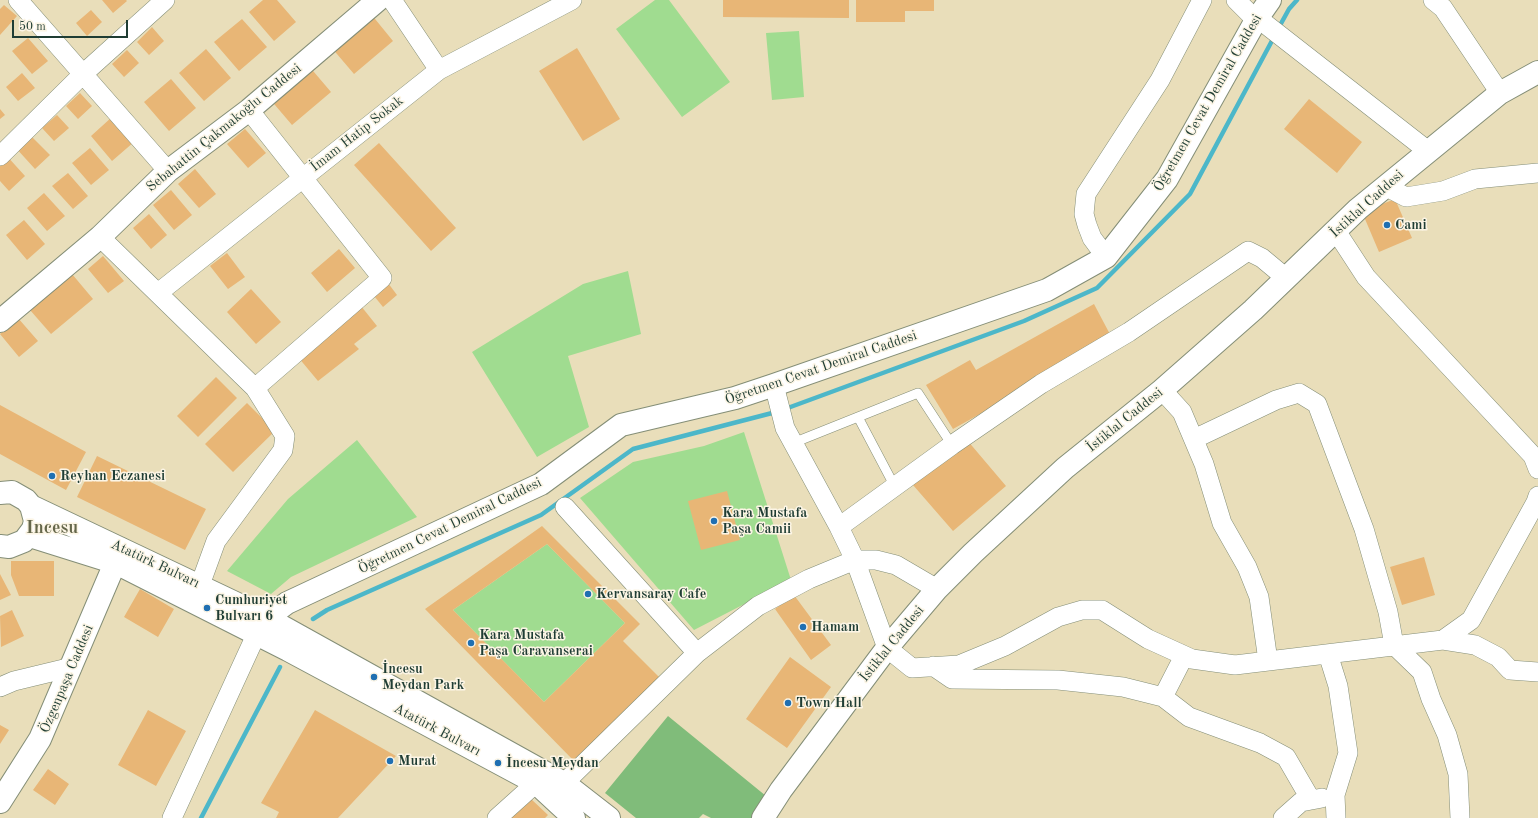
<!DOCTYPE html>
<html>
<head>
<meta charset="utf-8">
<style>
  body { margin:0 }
  #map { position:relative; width:1538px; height:818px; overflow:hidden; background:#e9deba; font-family:"Old Standard TT",serif }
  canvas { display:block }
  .scale { position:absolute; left:12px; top:20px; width:116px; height:18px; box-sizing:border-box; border:2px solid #1f3d34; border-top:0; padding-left:5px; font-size:12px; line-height:14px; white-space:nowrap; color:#1f3d34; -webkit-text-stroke:3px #fcf5e5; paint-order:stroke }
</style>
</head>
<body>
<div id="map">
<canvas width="1538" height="818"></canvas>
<div class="scale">50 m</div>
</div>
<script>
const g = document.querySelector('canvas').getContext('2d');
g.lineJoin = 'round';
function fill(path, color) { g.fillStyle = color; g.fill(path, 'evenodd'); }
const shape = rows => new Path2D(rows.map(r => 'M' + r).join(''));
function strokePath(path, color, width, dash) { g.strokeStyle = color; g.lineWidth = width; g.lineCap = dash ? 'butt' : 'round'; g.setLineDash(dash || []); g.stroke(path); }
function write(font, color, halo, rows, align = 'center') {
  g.font = font + ' "Old Standard TT",serif'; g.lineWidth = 3; g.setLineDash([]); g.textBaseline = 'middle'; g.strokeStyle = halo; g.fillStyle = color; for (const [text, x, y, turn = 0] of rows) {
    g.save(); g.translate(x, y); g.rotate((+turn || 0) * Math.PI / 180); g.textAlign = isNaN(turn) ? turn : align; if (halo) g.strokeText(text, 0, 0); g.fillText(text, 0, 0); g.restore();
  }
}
fill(shape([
  [655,0,669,0,730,82,682,117,616,29],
  [799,31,804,97,772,100,766,33],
  [628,271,641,334,568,356,589,427,537,457,472,352,583,284],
  [744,432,791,580,694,630,580,498,633,462,704,446],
  [357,440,417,517,291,577,271,594,227,571,288,499],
  [547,544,625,623,544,702,453,610]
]), '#a0dc90');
fill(shape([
  [668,716,766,796,751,818,711,818,703,814,699,818,636,818,605,793]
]), '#80bc7a');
strokePath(shape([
  [1278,29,1289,9,1297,0],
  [785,409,1024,321,1097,288,1190,194,1274,37],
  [313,619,327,610,541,515,633,449,776,412],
  [201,818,280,667]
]), '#4cb7c9', 4.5);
fill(shape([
  [102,0,126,0,127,1,113,13],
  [263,0,277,0,296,22,274,41,249,12],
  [723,0,849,0,849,18,723,17],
  [856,0,934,0,934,11,905,11,905,22,856,22],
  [4,5,17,16,0,35,0,9],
  [91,10,102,22,87,36,76,23],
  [371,14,393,41,354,74,331,47],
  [242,19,267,47,239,71,214,42],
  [152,27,164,41,149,55,137,42],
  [28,38,48,61,32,74,12,51],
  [577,48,620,119,583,141,539,71],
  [206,49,231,78,204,101,179,73],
  [127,50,139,63,124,77,112,64],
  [308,65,331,92,292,125,269,98],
  [22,73,35,88,18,101,6,87],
  [171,79,196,108,169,131,144,102],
  [80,93,92,106,78,119,66,106],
  [1309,99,1362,142,1337,173,1284,129],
  [0,109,5,115,0,119],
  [57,115,69,128,54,141,42,128],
  [112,117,134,142,112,161,91,136],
  [245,129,266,153,248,168,227,144],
  [29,134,50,155,35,169,15,147],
  [379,143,456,228,431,251,354,165],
  [90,148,109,170,91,185,72,163],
  [6,155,25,176,9,191,0,181,0,161],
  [195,169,216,194,199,208,178,184],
  [68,173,88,196,73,209,52,186],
  [171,190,192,215,174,230,153,205],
  [44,193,65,216,47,231,27,208],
  [1395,199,1412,238,1379,252,1362,212],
  [149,214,167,235,151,249,133,228],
  [24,220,45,244,27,260,6,235],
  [339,249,355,268,327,292,311,273],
  [227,253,245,277,228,289,210,266],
  [103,256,124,281,108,293,88,269],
  [72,274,93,299,51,334,30,310],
  [385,279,397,295,383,307,370,291],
  [251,289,281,322,256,344,227,312],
  [1094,304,1113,340,953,429,926,385,970,360,976,370],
  [361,306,377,326,354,344,359,349,318,381,298,357],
  [18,318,38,341,19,357,0,334],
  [216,377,237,398,198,437,177,416],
  [247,403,275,431,233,472,205,444],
  [0,405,86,452,66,490,0,454],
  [967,440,1006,486,953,531,913,485],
  [97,456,206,509,185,550,77,497],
  [727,491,740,540,701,550,688,501],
  [542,526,640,624,623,641,660,678,574,761,425,609],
  [547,544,625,623,544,702,453,610],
  [1424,557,1435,595,1402,605,1390,567],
  [11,561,54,561,54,596,19,596,11,575],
  [0,574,11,595,0,600],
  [140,589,174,609,158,637,124,617],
  [794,595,831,645,811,660,775,609],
  [12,610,24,636,1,647,0,616],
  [790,657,831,687,787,748,746,719],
  [148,710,186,731,156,786,118,765],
  [315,710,396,756,338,818,276,818,279,812,261,803],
  [0,725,9,730,0,744],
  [48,769,69,784,55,805,33,790],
  [530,798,548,815,545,818,510,818]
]), '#e8b676');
const lane = shape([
  [858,417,895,487],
  [793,443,918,393,952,445]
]);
const street = shape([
  [18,0,168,171],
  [392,0,439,70],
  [1236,0,1256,20,1264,23,1428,151],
  [1433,0,1443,8,1500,93],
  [249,110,382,278,255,388],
  [0,156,83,74,165,0],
  [1385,186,1406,197,1443,191,1475,179,1538,173],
  [1336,231,1366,277,1533,456,1538,469],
  [100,237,255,388,285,436,283,450,216,541,200,585],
  [1106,257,1092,238,1087,225,1084,214,1086,194,1160,80,1202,0],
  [158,293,439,70,572,0],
  [774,385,785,428,839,527,855,560,887,648,912,668,959,665,1005,646,1058,617,1082,610,1102,610,1148,639,1192,659,1235,665,1443,640,1471,620,1536,502,1538,496],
  [1162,390,1182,412,1204,464,1222,523,1247,567,1259,597,1268,661],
  [1194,439,1276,400,1299,393,1317,404,1364,529,1388,612,1394,645,1422,672,1431,699,1447,735,1458,774,1460,818],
  [565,507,697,653],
  [839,527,952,445,1041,384,1129,332,1248,251,1262,258,1286,278],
  [1443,640,1475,645,1498,657,1510,670,1538,672],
  [1328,654,1338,686,1348,753,1335,795,1336,818],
  [933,666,952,679,1058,680,1123,687,1163,697,1189,717,1260,743,1286,757,1311,800],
  [0,687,14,681,72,667],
  [1163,697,1184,656],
  [553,794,697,653,758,606,809,579,855,560,876,560,896,565,937,589],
  [172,818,256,635],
  [497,818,536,783],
  [1283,818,1301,802,1322,798]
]);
const secondary = shape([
  [0,321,100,237,168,171,249,110,378,0],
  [267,618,287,603,541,484,621,425,735,398,774,385,1047,290,1106,257,1167,179,1256,20,1270,0],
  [0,802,40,739,121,549],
  [763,818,781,790,887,648,937,589,973,553,1065,468,1162,390,1253,310,1358,209,1500,93,1538,72]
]);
const primary = shape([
  [0,493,12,492,26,500,31,506,35,521,33,529,24,541,9,547,0,546],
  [31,506,267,618,564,783,609,818],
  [30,536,116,563,288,650,536,783,574,818]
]);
strokePath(lane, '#848e77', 10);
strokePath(street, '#848e77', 20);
strokePath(secondary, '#848e77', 24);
strokePath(primary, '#848e77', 24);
strokePath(lane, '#fff', 9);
strokePath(street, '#fff', 19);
strokePath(secondary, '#fff', 22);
strokePath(primary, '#fff', 22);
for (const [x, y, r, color] of [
  [1387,225,4,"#1f6fb2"],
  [52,476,4,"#1f6fb2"],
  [714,521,4,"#1f6fb2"],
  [588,594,4,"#1f6fb2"],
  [207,608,4,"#1f6fb2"],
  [803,627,4,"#1f6fb2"],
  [471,643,4,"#1f6fb2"],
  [374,677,4,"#1f6fb2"],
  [788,703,4,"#1f6fb2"],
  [390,761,4,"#1f6fb2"],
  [498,763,4,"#1f6fb2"]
]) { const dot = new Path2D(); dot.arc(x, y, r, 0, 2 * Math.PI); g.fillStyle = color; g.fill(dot); strokePath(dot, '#fcf5e5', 1.5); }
write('14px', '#1f3d34', '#fcf5e5', [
  ["Öğretmen Cevat Demiral Caddesi",1208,103,-60],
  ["Sebahattin Çakmakoğlu Caddesi",224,128,-39],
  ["İmam Hatip Sokak",357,134,-38],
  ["İstiklal Caddesi",1367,204,-42],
  ["Öğretmen Cevat Demiral Caddesi",821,368,-19],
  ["İstiklal Caddesi",1125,420,-39],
  ["Öğretmen Cevat Demiral Caddesi",450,526,-26],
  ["Atatürk Bulvarı",155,564,25],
  ["İstiklal Caddesi",892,644,-51],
  ["Özgenpaşa Caddesi",67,679,-67],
  ["Atatürk Bulvarı",437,730,28]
]);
write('bold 14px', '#1f3d34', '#fcf5e5', [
  ["Cami",1395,225],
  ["Reyhan Eczanesi",60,476],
  ["Kara Mustafa",722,513],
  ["Paşa Camii",722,529],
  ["Kervansaray Cafe",596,594],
  ["Cumhuriyet",215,600],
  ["Bulvarı 6",215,616],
  ["Hamam",811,627],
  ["Kara Mustafa",479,635],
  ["Paşa Caravanserai",479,651],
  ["İncesu",382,669],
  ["Meydan Park",382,685],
  ["Town Hall",796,703],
  ["Murat",398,761],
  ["İncesu Meydan",506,763]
], 'left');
write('bold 18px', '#65674b', '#fcf5e5', [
  ["Incesu",52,528]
]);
</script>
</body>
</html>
